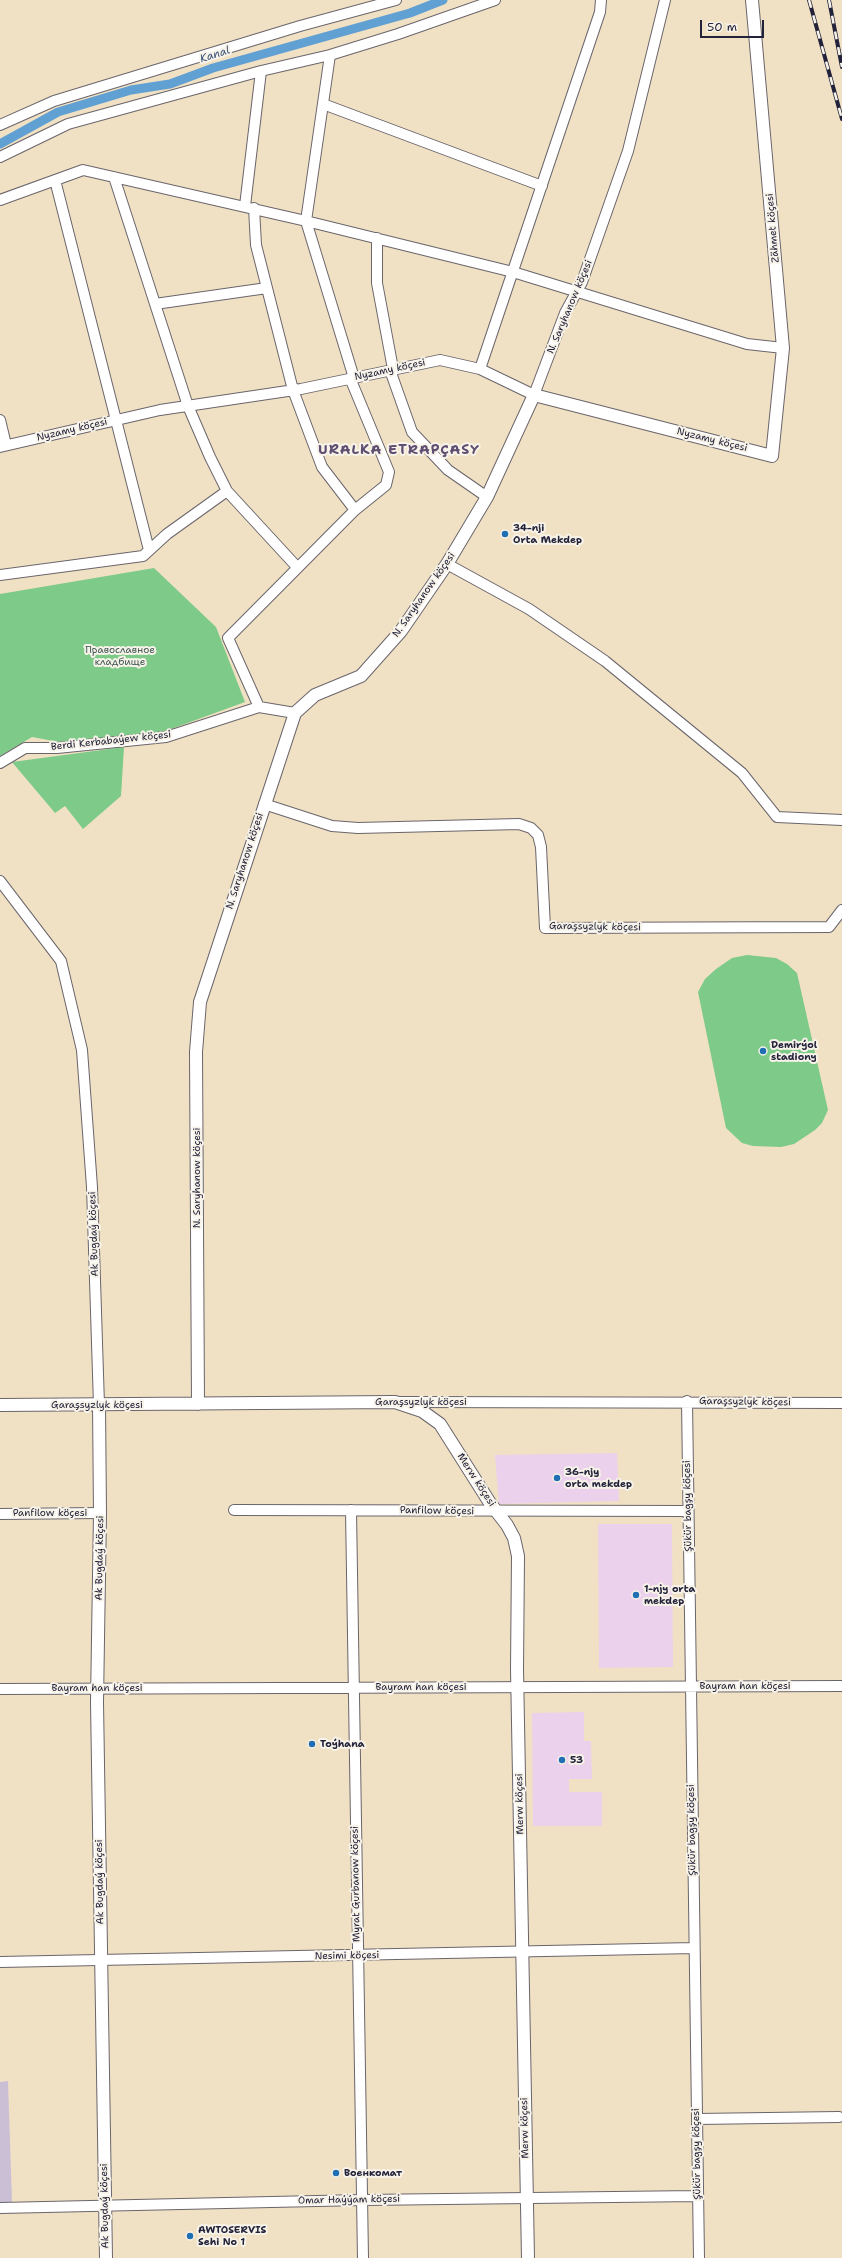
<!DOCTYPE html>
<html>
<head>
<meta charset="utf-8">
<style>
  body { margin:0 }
  #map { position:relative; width:842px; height:2258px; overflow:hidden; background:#f1e1c4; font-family:"Shantell Sans",sans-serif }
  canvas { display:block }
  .scale { position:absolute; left:700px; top:20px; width:64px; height:18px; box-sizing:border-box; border:2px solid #22223b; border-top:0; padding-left:5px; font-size:12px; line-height:14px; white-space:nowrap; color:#22223b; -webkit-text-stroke:3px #f7f3e8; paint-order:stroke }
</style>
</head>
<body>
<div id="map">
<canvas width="842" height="2258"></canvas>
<div class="scale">50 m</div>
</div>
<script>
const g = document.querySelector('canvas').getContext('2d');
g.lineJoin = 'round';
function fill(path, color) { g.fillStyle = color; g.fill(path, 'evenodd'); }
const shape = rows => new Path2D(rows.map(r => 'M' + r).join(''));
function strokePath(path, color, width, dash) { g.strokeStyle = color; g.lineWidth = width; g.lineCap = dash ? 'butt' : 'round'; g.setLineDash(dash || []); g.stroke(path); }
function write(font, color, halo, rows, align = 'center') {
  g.font = font + ' "Shantell Sans",sans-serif'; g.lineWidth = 4; g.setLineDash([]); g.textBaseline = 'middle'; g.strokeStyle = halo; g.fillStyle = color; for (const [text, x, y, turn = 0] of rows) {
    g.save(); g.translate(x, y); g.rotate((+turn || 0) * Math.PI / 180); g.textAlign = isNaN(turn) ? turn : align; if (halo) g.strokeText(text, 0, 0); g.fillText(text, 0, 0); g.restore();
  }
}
fill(shape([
  [617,1453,619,1501,499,1504,495,1455],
  [598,1524,672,1524,673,1667,599,1668],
  [584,1712,584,1741,591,1741,592,1779,569,1779,569,1792,602,1792,602,1826,533,1826,532,1713]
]), '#ebd1eb');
fill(shape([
  [8,2081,12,2202,0,2202,0,2082]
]), '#cbbfd5');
fill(shape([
  [154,568,216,627,245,702,163,732,59,742,32,737,0,756,0,594],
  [124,747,121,796,83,829,65,806,55,813,12,762],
  [747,955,776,958,787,964,797,973,828,1110,822,1123,815,1130,794,1144,781,1147,753,1146,742,1143,726,1128,698,992,705,979,716,969,732,958]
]), '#7dca89');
strokePath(shape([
  [0,144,58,112,131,90,170,84,213,68,410,13,443,0]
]), '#61a0d3', 9);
const minor = shape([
  [330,55,306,221,354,378],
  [323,104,542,186],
  [0,125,54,101,300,26,396,0],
  [0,157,68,124,261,71,330,55,398,34,495,0],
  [114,177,188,406,210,457,227,491,297,567],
  [55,180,149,550],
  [0,200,83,170,306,221,513,272,747,344,783,348],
  [245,206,261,71],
  [254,208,256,245,293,390,322,467,355,510,228,638,259,707],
  [377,238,377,283,393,369],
  [155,304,267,288],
  [480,369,600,12,601,0],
  [390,370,412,432,448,470,487,497],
  [350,378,389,472,386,485,355,510],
  [0,420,6,445],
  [0,447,160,410,301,389,440,360,480,369,534,395,565,313,582,282,628,151,665,0],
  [447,564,529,609,605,661,742,773,777,817,842,820],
  [0,575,143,556,167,534,227,491],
  [0,763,25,748,57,748,166,737,259,707,295,713],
  [264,804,332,826,358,828,519,824,531,828,538,835,541,847,545,928,829,927,842,910],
  [0,881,61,961,82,1050,92,1187,99,1405],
  [687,1401,699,2258],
  [401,1402,842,1403],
  [234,1510,688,1511],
  [351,1510,363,2258],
  [0,1514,100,1513],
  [0,1689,842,1686],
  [0,1962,694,1948],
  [697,2119,839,2117],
  [0,2208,362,2200,698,2196]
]);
const major = shape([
  [198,1404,196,1052,200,1002,295,713,315,695,361,676,401,631,447,564,487,497,534,395,772,456,783,348,752,0],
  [0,1405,395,1402,422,1411,440,1424,490,1503,507,1525,514,1538,518,1556,517,1669,528,2258],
  [99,1405,100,1513,97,1702,106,2258]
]);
strokePath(minor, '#6a656b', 12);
strokePath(major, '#6a656b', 14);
strokePath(minor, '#fff', 10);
strokePath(major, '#fff', 12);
const rail = shape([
  [809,0,842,119],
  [829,0,842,67]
]);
strokePath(rail, '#22223b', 4);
strokePath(rail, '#f7f3e8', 2.5, [8]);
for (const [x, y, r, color] of [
  [505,534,4,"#1f6fb2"],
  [763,1051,4,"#1f6fb2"],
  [557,1478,4,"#1f6fb2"],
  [636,1595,4,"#1f6fb2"],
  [312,1744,4,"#1f6fb2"],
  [562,1760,4,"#1f6fb2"],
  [336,2173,4,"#1f6fb2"],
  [190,2236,4,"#1f6fb2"]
]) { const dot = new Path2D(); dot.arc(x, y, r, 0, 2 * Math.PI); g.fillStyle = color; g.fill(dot); strokePath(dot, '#f7f3e8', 1.5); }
write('10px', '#22223b', '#f7f3e8', [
  ["Zähmet köçesi",773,228,-95],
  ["N. Saryhanow köçesi",570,307,-67],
  ["Nyzamy köçesi",390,370,-12],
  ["Nyzamy köçesi",72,430,-13],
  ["Nyzamy köçesi",712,440,14],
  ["N. Saryhanow köçesi",424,595,-55],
  ["Berdi Kerbabaýew köçesi",111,741,-6],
  ["N. Saryhanow köçesi",245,861,-72],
  ["Garaşsyzlyk köçesi",595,927,1],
  ["N. Saryhanow köçesi",197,1178,-90],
  ["Ak Bugdaý köçesi",94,1234,-92],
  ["Garaşsyzlyk köçesi",421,1402],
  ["Garaşsyzlyk köçesi",745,1402,1],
  ["Garaşsyzlyk köçesi",97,1405],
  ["Merw köçesi",476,1480,57],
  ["Şükür bagşy köçesi",688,1506,-91],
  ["Panfilow köçesi",437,1511,1],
  ["Panfilow köçesi",50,1513],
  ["Ak Bugdaý köçesi",100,1558,-89],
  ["Bayram han köçesi",745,1686],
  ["Bayram han köçesi",421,1687],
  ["Bayram han köçesi",97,1688],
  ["Merw köçesi",520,1804,-91],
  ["Şükür bagşy köçesi",692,1830,-91],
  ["Ak Bugdaý köçesi",100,1882,-91],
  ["Myrat Gurbanow köçesi",356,1884,-91],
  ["Nesimi köçesi",347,1956,-1],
  ["Merw köçesi",525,2128,-91],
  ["Şükür bagşy köçesi",697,2154,-91],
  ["Omar Haýýam köçesi",349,2200,-1],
  ["Ak Bugdaý köçesi",105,2206,-91]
]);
write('bold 10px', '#22223b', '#f7f3e8', [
  ["34-nji",513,528],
  ["Orta Mekdep",513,540],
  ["Demirýol",771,1045],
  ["stadiony",771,1057],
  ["36-njy",565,1472],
  ["orta mekdep",565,1484],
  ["1-njy orta",644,1589],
  ["mekdep",644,1601],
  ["Toýhana",320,1744],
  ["53",570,1760],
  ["Военкомат",344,2173],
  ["AWTOSERVIS",198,2230],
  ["Sehi No 1",198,2242]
], 'left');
write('10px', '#3d5452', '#f7f3e8', [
  ["Православное",120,650],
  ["кладбище",120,662]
]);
write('italic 11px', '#3b5478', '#f7f3e8', [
  ["Kanal",215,55,-18]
]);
g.letterSpacing = '1px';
write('bold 14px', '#5f4e71', '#f7f3e8', [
  ["URALKA ETRAPÇASY",399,450]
]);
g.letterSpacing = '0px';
</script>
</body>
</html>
